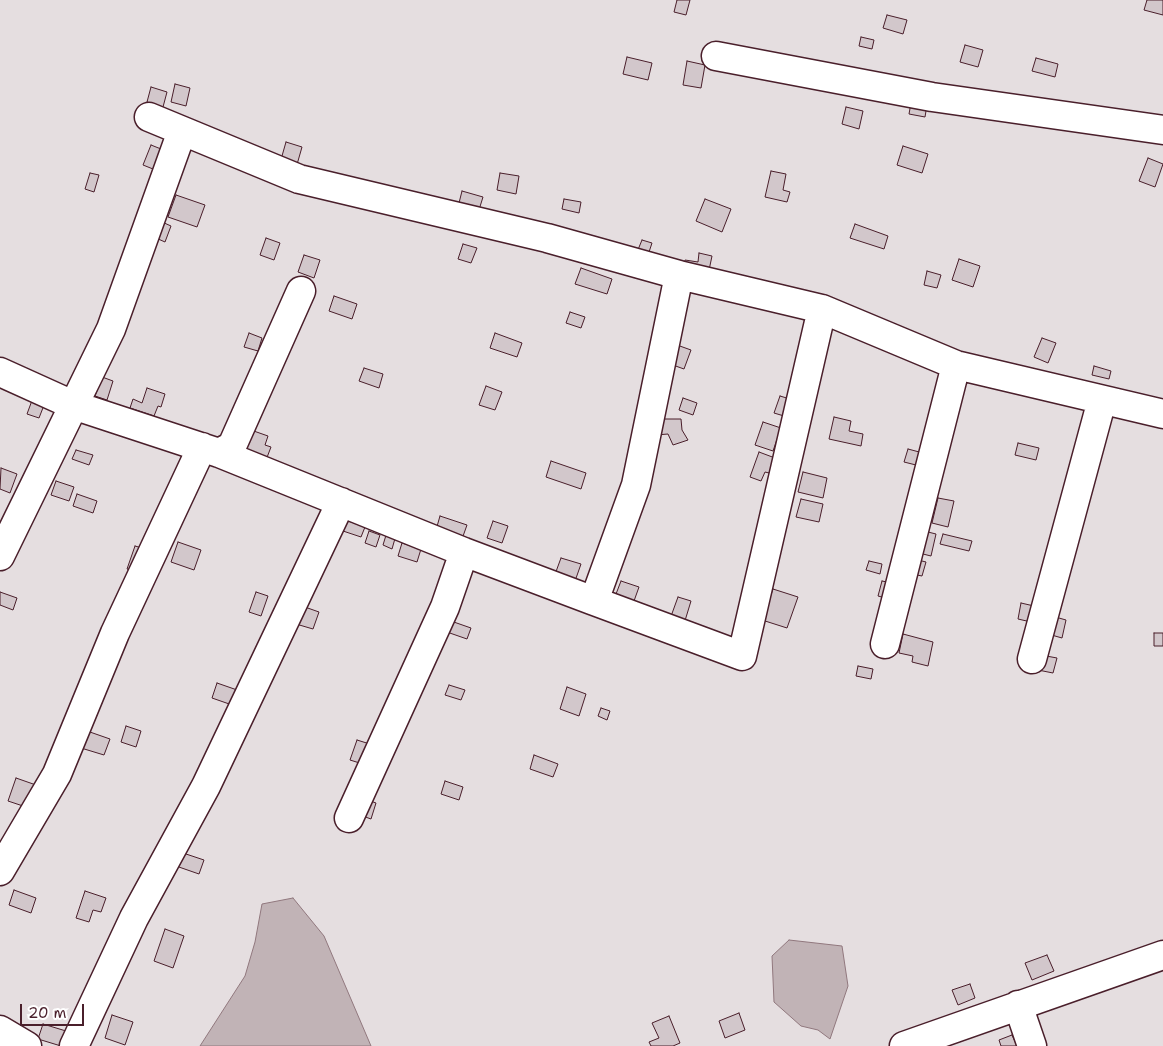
<!DOCTYPE html>
<html>
<head>
<meta charset="utf-8">
<style>
  body { margin:0 }
  #map { position:relative; width:1163px; height:1046px; overflow:hidden; background:#fff; font-family:"Shantell Sans",sans-serif }
  canvas { display:block }
  .scale { position:absolute; left:20px; top:1004px; width:64px; height:22px; box-sizing:border-box; border:2px solid #4a1f2b; border-top:0; padding-left:6px; font-size:15px; line-height:18px; white-space:nowrap; color:#4a1f2b; -webkit-text-stroke:4px #fff; paint-order:stroke }
</style>
</head>
<body>
<div id="map">
<canvas width="1163" height="1046"></canvas>
<div class="scale">20 m</div>
</div>
<script>
const g = document.querySelector('canvas').getContext('2d');
g.lineJoin = 'round';
function fill(path, color) { g.fillStyle = color; g.fill(path, 'evenodd'); }
const shape = rows => new Path2D(rows.map(r => 'M' + r).join(''));
function strokePath(path, color, width, dash) { g.strokeStyle = color; g.lineWidth = width; g.lineCap = dash ? 'butt' : 'round'; g.setLineDash(dash || []); g.stroke(path); }
fill(shape([
  [0,0,1163,0,1163,1046,0,1046]
]), '#e5dee0');
const water = shape([
  [293,898,324,936,371,1046,200,1046,245,976,255,942,262,904,293,898],
  [789,940,842,946,848,986,830,1039,818,1030,801,1026,774,1002,772,956,789,940]
]);
fill(water, '#c1b3b6');
strokePath(water, '#91787e', 1);
const building = shape([
  [677,0,690,0,686,15,674,12,677,0],
  [1147,0,1163,0,1163,15,1144,10,1147,0],
  [887,15,907,20,903,34,883,28,887,15],
  [861,37,874,40,872,49,859,46,861,37],
  [965,45,983,50,978,67,960,62,965,45],
  [627,57,652,63,648,80,623,74,627,57],
  [1036,58,1058,64,1055,77,1032,71,1036,58],
  [687,61,705,65,701,88,683,85,687,61],
  [175,84,190,88,186,106,171,102,175,84],
  [151,87,167,92,163,107,147,102,151,87],
  [911,103,927,105,925,117,909,114,911,103],
  [846,107,863,111,859,129,842,124,846,107],
  [286,142,302,147,296,168,280,163,286,142],
  [151,145,166,151,158,171,143,165,151,145],
  [903,146,928,154,922,173,897,165,903,146],
  [1148,158,1163,164,1155,187,1139,181,1148,158],
  [771,171,786,174,783,190,790,192,787,202,765,197,771,171],
  [90,173,99,175,94,192,85,189,90,173],
  [500,173,519,176,516,194,497,190,500,173],
  [462,191,483,197,478,213,458,207,462,191],
  [176,195,205,205,197,227,168,217,176,195],
  [564,199,581,202,579,213,562,209,564,199],
  [705,199,731,209,722,232,696,221,705,199],
  [162,222,171,226,165,242,156,238,162,222],
  [855,224,888,236,884,249,850,238,855,224],
  [266,238,280,243,274,260,260,255,266,238],
  [642,240,652,243,646,261,635,257,642,240],
  [463,244,477,248,471,263,458,259,463,244],
  [699,253,712,256,708,275,683,270,685,260,698,262,699,253],
  [304,255,320,260,314,278,298,272,304,255],
  [959,259,980,266,973,287,952,280,959,259],
  [581,268,612,279,607,294,575,284,581,268],
  [927,271,941,275,937,288,924,285,927,271],
  [334,296,357,304,352,319,329,311,334,296],
  [570,312,585,317,581,328,566,323,570,312],
  [249,333,262,338,258,351,244,347,249,333],
  [495,333,522,343,517,357,490,348,495,333],
  [1042,338,1056,343,1048,363,1034,357,1042,338],
  [677,345,691,350,684,369,670,364,677,345],
  [1094,366,1111,371,1109,379,1092,375,1094,366],
  [364,368,383,374,379,388,359,381,364,368],
  [102,377,113,381,107,400,95,396,102,377],
  [486,386,502,392,495,410,479,405,486,386],
  [147,388,165,394,161,407,158,406,154,416,130,408,133,399,142,403,147,388],
  [34,395,46,400,39,418,27,414,34,395],
  [780,396,790,399,784,416,774,413,780,396],
  [683,398,697,403,693,415,679,410,683,398],
  [834,417,851,421,849,431,863,434,861,446,829,439,834,417],
  [660,419,681,419,682,430,688,440,673,445,668,434,656,435,660,419],
  [763,422,781,428,773,451,755,445,763,422],
  [248,429,268,436,265,445,271,447,266,460,240,451,248,429],
  [1018,443,1039,448,1036,460,1015,455,1018,443],
  [908,449,923,453,920,466,904,462,908,449],
  [76,450,93,455,89,465,72,459,76,450],
  [759,452,775,458,769,473,765,472,761,481,750,477,759,452],
  [551,461,586,473,581,489,546,477,551,461],
  [1,468,17,474,10,493,0,489,1,468],
  [803,472,827,478,823,498,798,492,803,472],
  [56,481,74,487,69,501,51,495,56,481],
  [77,494,97,501,93,513,73,506,77,494],
  [938,498,954,501,948,527,932,523,938,498],
  [801,499,823,504,819,522,796,517,801,499],
  [440,516,467,525,462,539,436,530,440,516],
  [340,518,365,527,361,537,337,529,340,518],
  [493,521,508,526,502,543,487,538,493,521],
  [920,530,936,534,931,556,915,552,920,530],
  [369,531,380,535,376,547,365,543,369,531],
  [387,532,396,535,392,549,383,545,387,532],
  [943,534,972,541,969,551,940,544,943,534],
  [178,542,201,550,194,570,171,562,178,542],
  [402,543,421,549,417,562,398,556,402,543],
  [135,546,149,550,141,574,127,569,135,546],
  [561,558,581,564,574,584,554,577,561,558],
  [910,558,926,562,922,576,907,573,910,558],
  [869,561,882,564,880,574,866,570,869,561],
  [621,581,639,587,634,601,616,594,621,581],
  [882,581,892,583,889,599,878,596,882,581],
  [773,589,798,597,787,628,762,620,773,589],
  [0,592,17,598,13,610,0,605,0,592],
  [256,592,268,596,261,616,249,612,256,592],
  [678,597,691,601,684,624,670,619,678,597],
  [1021,603,1034,606,1031,622,1018,619,1021,603],
  [302,606,319,612,313,629,296,624,302,606],
  [1052,616,1066,620,1062,638,1048,634,1052,616],
  [448,620,471,628,467,639,444,631,448,620],
  [1154,633,1163,633,1163,646,1154,646,1154,633],
  [903,634,933,642,928,666,912,662,913,656,899,653,903,634],
  [1041,655,1057,658,1053,673,1038,670,1041,655],
  [858,666,873,669,871,679,856,676,858,666],
  [217,683,240,691,235,706,212,698,217,683],
  [449,685,465,690,461,700,445,695,449,685],
  [567,687,586,694,579,716,560,709,567,687],
  [601,708,610,711,607,720,598,716,601,708],
  [126,726,141,731,136,747,121,742,126,726],
  [87,731,110,739,104,755,81,748,87,731],
  [357,740,373,745,366,765,350,760,357,740],
  [534,755,558,764,553,777,530,769,534,755],
  [16,778,36,785,29,808,8,801,16,778],
  [445,781,463,787,459,800,441,794,445,781],
  [365,799,376,803,371,819,360,815,365,799],
  [180,852,204,860,199,874,176,866,180,852],
  [14,890,36,898,31,913,9,905,14,890],
  [85,891,106,898,101,912,93,910,89,922,76,918,85,891],
  [165,929,184,936,173,968,154,961,165,929],
  [1047,955,1054,971,1032,980,1025,963,1047,955],
  [970,984,975,998,958,1005,952,990,970,984],
  [739,1013,745,1030,725,1038,719,1021,739,1013],
  [112,1015,133,1022,125,1045,105,1038,112,1015],
  [669,1016,680,1043,673,1046,651,1046,649,1042,659,1038,652,1023,669,1016],
  [43,1024,66,1031,61,1046,38,1039,43,1024],
  [1012,1035,1017,1046,1001,1046,999,1040,1012,1035]
]);
fill(building, '#d2c7cb');
strokePath(building, '#4a1f2b', 1);
const minor = shape([
  [716,56,932,97,1163,130],
  [149,117,299,179,547,238,679,275],
  [0,372,73,405,219,453,464,552,594,601,636,485,679,275,822,309,956,365,1163,414],
  [219,453,232,446,301,291],
  [0,556,111,329,182,131],
  [594,601,742,656,822,309],
  [885,644,956,365],
  [1032,659,1102,400],
  [349,818,445,607,464,552],
  [0,871,57,774,115,633,202,447],
  [1018,1005,1032,1046],
  [0,1030,27,1046],
  [74,1046,134,918,206,786,341,502],
  [904,1046,1163,955]
]);
strokePath(minor, '#4a1f2b', 31);
strokePath(minor, '#fff', 28);
</script>
</body>
</html>
